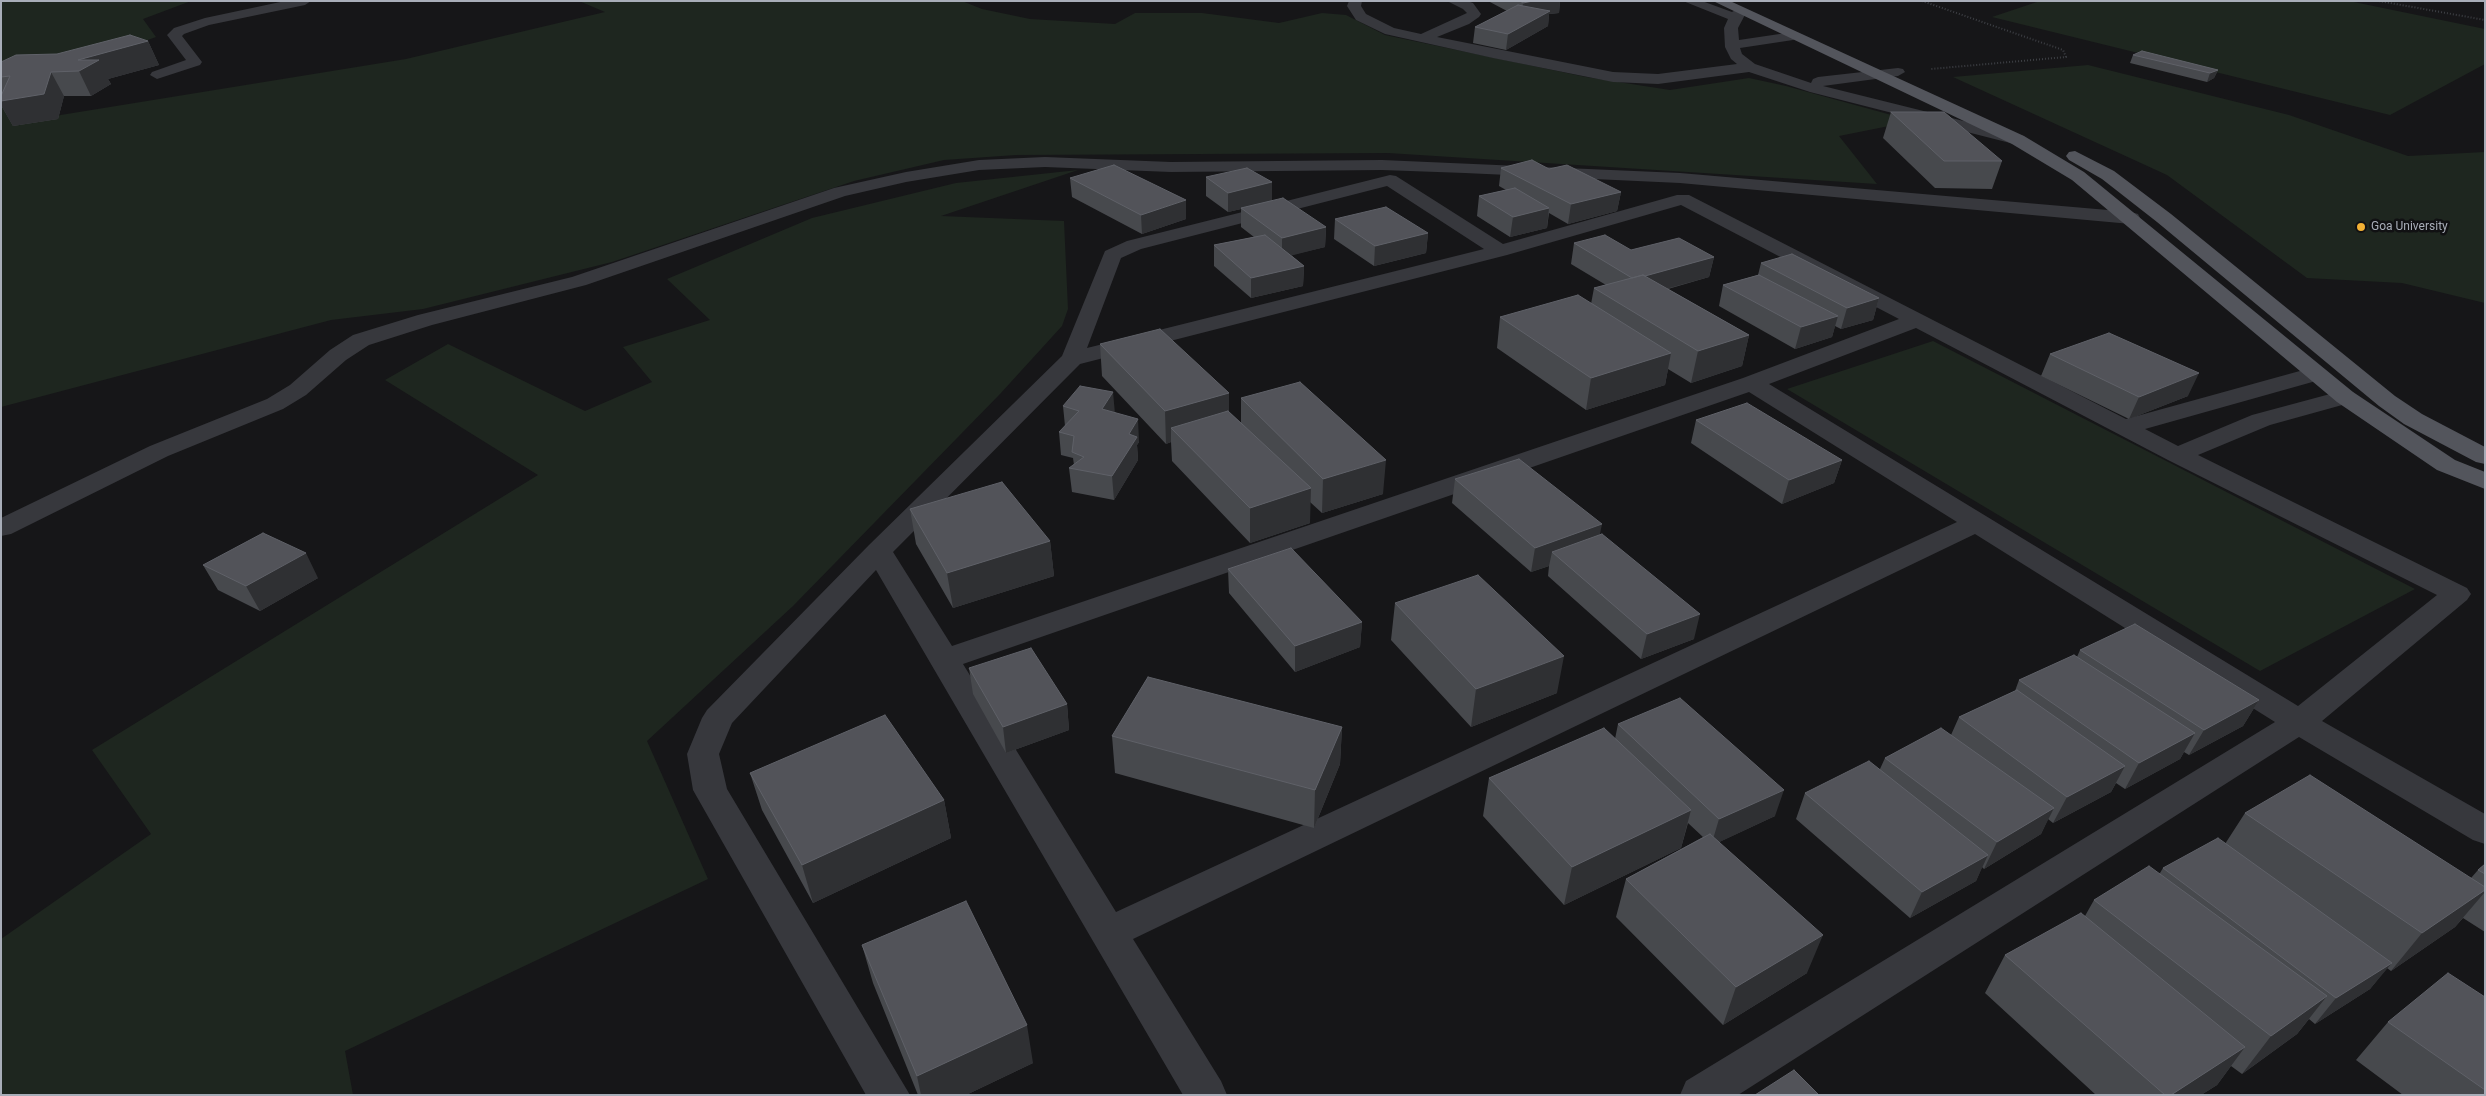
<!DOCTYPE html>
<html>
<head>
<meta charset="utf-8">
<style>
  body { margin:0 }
  #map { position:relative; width:2486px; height:1096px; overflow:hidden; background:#161618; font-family:Roboto,sans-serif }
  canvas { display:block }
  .frame { position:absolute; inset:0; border:2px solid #a8adb8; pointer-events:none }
</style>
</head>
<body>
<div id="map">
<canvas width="2486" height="1096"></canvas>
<div class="frame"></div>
</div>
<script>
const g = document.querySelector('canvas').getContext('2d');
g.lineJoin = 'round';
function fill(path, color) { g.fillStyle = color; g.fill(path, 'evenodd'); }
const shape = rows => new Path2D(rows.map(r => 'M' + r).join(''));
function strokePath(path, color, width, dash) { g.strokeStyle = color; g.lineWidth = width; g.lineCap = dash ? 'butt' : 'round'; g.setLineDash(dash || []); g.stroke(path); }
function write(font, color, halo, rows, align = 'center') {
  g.font = font + ' Roboto,sans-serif'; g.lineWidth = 5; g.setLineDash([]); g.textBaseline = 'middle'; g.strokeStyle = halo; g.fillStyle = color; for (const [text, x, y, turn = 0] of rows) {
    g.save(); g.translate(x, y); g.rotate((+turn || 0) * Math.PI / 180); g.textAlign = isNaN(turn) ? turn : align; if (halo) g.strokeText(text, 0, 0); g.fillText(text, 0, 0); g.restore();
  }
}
fill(shape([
  [1,1,191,1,143,19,156,37,1,93],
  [579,1,962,1,982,9,1030,19,1115,24,1135,13,1202,13,1279,23,1322,13,1346,15,1385,35,1586,77,1670,90,1749,78,1786,86,1895,116,1894,125,1839,136,1877,184,1388,153,1016,155,944,160,854,181,612,262,423,309,331,320,1,407,1,96,36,119,406,59,605,12],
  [2040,1,2349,1,2485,29,2485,64,2390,115,1992,17],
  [2088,65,2289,115,2408,156,2485,152,2485,303,2402,283,2307,278,2167,175,1953,77],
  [1078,170,941,216,1064,221,1068,309,1062,326,1000,394,793,606,647,741,708,879,345,1051,353,1095,1,1095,1,939,151,834,92,750,538,475,385,380,448,344,585,411,652,382,623,347,710,320,667,279,812,218,956,183],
  [1933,341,2415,589,2260,671,1787,389]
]), '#1e261f');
strokePath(shape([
  [1922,1,2063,50,2066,57,1931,69],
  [2379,1,2485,20]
]), '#3d3f44', 2, [1, 2]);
fill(shape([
  [285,1,311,1,305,5,209,25,184,34,182,36,202,62,200,65,157,79,150,75,152,72,186,60,167,35,174,28,205,18,285,1],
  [1349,1,1362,1,1361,6,1366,14,1394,28,1421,34,1467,13,1463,9,1447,1,1467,1,1473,3,1481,14,1479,17,1469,24,1437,37,1613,72,1658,74,1737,64,1731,59,1725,47,1724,28,1728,19,1683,1,1702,1,1732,12,1740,7,1747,11,1738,28,1739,40,1793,32,1800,36,1793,40,1740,48,1742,54,1755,64,1811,83,1813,79,1818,77,1898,68,1903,69,1905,72,1898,76,1823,86,2024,136,2026,140,2024,144,2018,145,1810,92,1749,72,1658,84,1613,82,1493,58,1385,34,1356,20,1347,6,1349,1],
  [1045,157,1171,162,1382,160,1680,173,2131,212,2138,214,2140,218,2138,222,2131,224,1680,183,1465,173,1382,170,1171,172,1045,167,979,170,906,182,845,196,586,285,432,325,369,345,346,360,306,395,283,409,168,456,11,534,1,536,1,518,150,446,267,399,290,385,330,350,353,335,418,315,572,277,834,188,906,172,979,160,1045,157],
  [1390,175,1396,176,1503,244,1677,195,1689,195,2126,419,2307,369,2315,367,2323,369,2326,374,2323,379,2145,429,2178,446,2252,415,2345,390,2353,392,2357,397,2353,402,2270,425,2198,455,2467,588,2471,594,2467,600,2322,721,2485,814,2485,844,2473,840,2299,737,1738,1095,1680,1095,1686,1081,2275,722,1975,534,1133,939,1221,1081,1227,1095,1183,1095,876,570,732,723,719,754,727,789,910,1095,866,1095,693,790,687,754,702,718,707,710,869,545,1062,356,1105,251,1127,241,1390,175],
  [1387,186,1484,249,1087,348,1121,258,1141,249,1387,186],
  [1681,205,1899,319,1743,378,952,646,893,552,1080,364,1507,255,1681,205],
  [1916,328,2168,460,2437,595,2298,706,1769,384,1916,328],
  [1749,392,1957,522,1116,912,963,664,1749,392]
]), '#37383d');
fill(shape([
  [1713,1,1730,1,2024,136,2084,172,2353,392,2455,460,2485,472,2485,489,2437,470,2337,402,2072,180,2012,144,1713,1],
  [2075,151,2114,171,2171,214,2395,396,2422,414,2485,447,2485,464,2476,462,2404,424,2379,406,2157,222,2102,179,2069,160,2066,156,2069,152,2075,151]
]), '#53555c');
fill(shape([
  [1488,1,1560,1,1559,13,1549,14,1548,26,1506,50,1473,43,1475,27,1507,11],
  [148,41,159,65,108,79,111,84,91,96,64,96,58,119,13,126,1,105,1,62],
  [2133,55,2218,70,2214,78,2207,82,2130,63],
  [1891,112,2002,161,1992,189,1935,188,1883,138],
  [1501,168,1549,169,1621,192,1617,211,1568,224,1549,213,1547,228,1510,237,1477,216,1479,196,1506,190,1499,186],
  [1206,177,1272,182,1272,201,1326,227,1325,247,1291,255,1304,266,1303,286,1251,298,1214,266,1214,245,1254,237,1241,227,1241,209,1228,212,1206,196],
  [1070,178,1186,219,1142,234,1072,197],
  [1335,219,1428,233,1426,253,1374,266,1334,239],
  [1574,243,1631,250,1714,257,1709,277,1668,289,1749,335,1742,366,1691,383,1668,369,1665,385,1586,410,1497,348,1500,317,1591,304,1594,288,1606,285,1571,264],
  [1761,263,1879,298,1873,320,1841,329,1835,326,1832,337,1795,349,1719,306,1723,285,1758,275],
  [1100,344,1229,393,1229,412,1241,423,1241,398,1383,494,1322,513,1310,502,1310,523,1250,543,1172,461,1171,442,1166,444,1102,376],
  [2050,354,2188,396,2129,419,2041,376],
  [1063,406,1115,412,1139,442,1137,445,1138,460,1114,500,1072,492,1069,468,1074,465,1073,458,1061,455,1059,432,1065,426],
  [1696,420,1842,460,1834,483,1782,504,1691,443],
  [1455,479,1599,535,1694,639,1641,659,1548,576,1549,566,1531,572,1452,503],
  [910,509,1050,541,1054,576,953,608,916,544],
  [203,565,318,578,260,611,218,590],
  [1228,569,1362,622,1360,647,1295,672,1229,593],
  [1395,603,1557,693,1471,727,1391,640],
  [2080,650,2259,700,2243,726,2189,755,2184,752,2180,759,2125,789,2116,783,2111,792,2053,823,2048,819,2041,834,1984,869,1982,867,1976,881,1910,918,1796,819,1805,793,1880,769,1885,758,1951,735,1959,717,2015,691,2019,680,2077,657],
  [969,668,1067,704,1069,730,1006,753,973,694],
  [1618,724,1775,816,1719,842,1807,973,1723,1025,1616,917,1626,879,1703,837,1688,823,1681,848,1564,905,1483,816,1489,778,1615,739],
  [1342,727,1340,764,1314,828,1115,773,1112,736],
  [750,773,944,800,951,838,813,903,762,810],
  [2245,813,2471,878,2478,870,2485,864,2485,932,2463,918,2455,927,2391,971,2387,968,2370,989,2315,1024,2309,1019,2297,1034,2242,1074,2231,1066,2217,1085,2201,1095,2096,1095,1985,993,2005,955,2085,916,2094,900,2160,873,2163,868,2225,844],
  [862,945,1033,1063,966,1095,918,1095,873,983],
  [2485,997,2485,1095,2403,1095,2356,1060,2388,1022]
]), '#47494d');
fill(shape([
  [1533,1,1560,1,1559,13,1549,14,1548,26,1506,50,1508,34,1521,18,1523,3],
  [148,41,159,65,108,79,111,84,91,96,79,71,78,60],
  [2218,70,2214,78,2207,82,2210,73],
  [51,72,64,96,58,119,13,126,1,105,1,101],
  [1272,182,1272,201,1241,208,1241,209,1228,212,1228,193],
  [1621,192,1617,211,1568,224,1571,204],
  [1186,200,1186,219,1142,234,1141,215],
  [1549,208,1547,228,1510,237,1513,217],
  [1326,227,1325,247,1282,258,1282,238],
  [1428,233,1426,253,1374,266,1375,246],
  [1714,257,1709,277,1630,299,1634,279],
  [1304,266,1303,286,1251,298,1251,278],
  [1879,298,1873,320,1841,329,1847,308],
  [1838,316,1832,337,1795,349,1801,327],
  [1749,335,1742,366,1691,383,1698,351],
  [1671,353,1665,385,1586,410,1591,378],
  [2199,373,2188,396,2129,419,2139,397],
  [1113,392,1115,414,1102,409],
  [1229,393,1229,425,1171,428,1171,442,1166,444,1165,411],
  [1138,419,1139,442,1137,445,1138,460,1114,500,1112,476,1129,434],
  [1386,460,1383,494,1322,513,1323,479],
  [1842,460,1834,483,1782,504,1789,480],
  [1311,488,1310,523,1250,543,1250,508],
  [1602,524,1597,549,1552,552,1549,566,1531,572,1535,548],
  [1050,541,1054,576,953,608,947,573],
  [306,553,318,578,260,611,246,586],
  [1700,614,1694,639,1641,659,1647,634],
  [1362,622,1360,647,1295,672,1295,646],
  [1564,656,1557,693,1471,727,1476,689],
  [2259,700,2243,726,2189,755,2204,730],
  [1067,704,1069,730,1006,753,1003,727],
  [1342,727,1340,764,1314,828,1315,790],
  [2195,733,2180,759,2125,789,2139,763],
  [2125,766,2111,792,2053,823,2067,797],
  [1784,790,1775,816,1711,846,1719,819],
  [944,800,951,838,813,903,802,865],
  [2054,808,2041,834,1984,869,1997,842],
  [1691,810,1681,848,1564,905,1572,867],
  [1988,855,1976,881,1910,918,1922,892],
  [2485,890,2485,892,2455,927,2391,971,2422,933],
  [1823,935,1807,973,1723,1025,1736,987],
  [2392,963,2370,989,2315,1024,2336,998],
  [2327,996,2297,1034,2242,1074,2271,1036],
  [1027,1025,1033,1063,966,1095,921,1095,917,1076],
  [2245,1047,2217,1085,2201,1095,2171,1095]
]), '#2f3033');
const building = shape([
  [1520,1,1533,1,1523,3,1520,1],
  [1518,5,1550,11,1508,34,1475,27,1518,5],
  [130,35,148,41,78,60,99,60,79,71,51,72,44,94,1,101,1,96,10,76,1,77,1,62,16,55,57,54,130,35],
  [2142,51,2218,70,2210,73,2133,55,2142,51],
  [1891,112,1944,112,2002,161,1944,161,1891,112],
  [1532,160,1549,169,1567,165,1621,192,1571,204,1501,168,1532,160],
  [1114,165,1186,200,1141,215,1070,178,1114,165],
  [1247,168,1272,182,1228,193,1206,177,1247,168],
  [1515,188,1549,208,1513,217,1479,196,1515,188],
  [1283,198,1326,227,1282,238,1241,208,1283,198],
  [1386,207,1428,233,1375,246,1335,219,1386,207],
  [1265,235,1304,266,1251,278,1214,245,1265,235],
  [1605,235,1631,250,1679,238,1714,257,1645,276,1643,275,1632,278,1574,243,1605,235],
  [1792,254,1879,298,1847,308,1761,263,1792,254],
  [1643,275,1749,335,1698,351,1594,288,1643,275],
  [1759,275,1838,316,1801,327,1723,285,1759,275],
  [1578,295,1671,353,1591,378,1500,317,1578,295],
  [1160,329,1229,393,1165,411,1100,344,1160,329],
  [2109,333,2199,373,2139,397,2050,354,2109,333],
  [1300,382,1386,460,1323,479,1241,398,1300,382],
  [1080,386,1113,392,1102,409,1138,419,1129,434,1137,437,1112,476,1069,468,1084,457,1072,452,1074,436,1059,432,1079,411,1063,406,1080,386],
  [1747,403,1842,460,1789,480,1696,420,1747,403],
  [1228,411,1311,488,1250,508,1171,428,1228,411],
  [1519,459,1602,524,1535,548,1455,479,1519,459],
  [1002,482,1050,541,947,573,910,509,1002,482],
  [263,533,306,553,246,586,203,565,263,533],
  [1602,534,1700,614,1647,634,1552,552,1602,534],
  [1291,548,1362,622,1295,646,1228,569,1291,548],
  [1478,575,1564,656,1476,689,1395,603,1478,575],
  [2135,624,2259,700,2204,730,2080,650,2135,624],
  [1031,648,1067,704,1003,727,969,668,1031,648],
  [2074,655,2195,733,2139,763,2019,680,2074,655],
  [1148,677,1342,727,1315,790,1112,736,1148,677],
  [2017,690,2125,766,2067,797,1959,717,2017,690],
  [1680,698,1784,790,1719,819,1618,724,1680,698],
  [885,715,944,800,802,865,750,773,885,715],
  [1604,728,1691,810,1572,867,1489,778,1604,728],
  [1941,728,2054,808,1997,842,1885,758,1941,728],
  [1869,761,1988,855,1922,892,1805,793,1869,761],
  [2310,775,2485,887,2485,890,2422,933,2245,813,2310,775],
  [1710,834,1823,935,1736,987,1626,879,1710,834],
  [2218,838,2392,963,2336,998,2163,868,2218,838],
  [2485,864,2485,874,2478,870,2485,864],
  [2149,866,2327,996,2271,1036,2094,900,2149,866],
  [966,901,1027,1025,917,1076,862,945,966,901],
  [2081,913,2245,1047,2171,1095,2165,1095,2005,955,2081,913],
  [2448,973,2485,997,2485,1090,2388,1022,2448,973],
  [1794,1070,1819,1095,1755,1095,1794,1070]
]);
fill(building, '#525359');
strokePath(building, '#5f6168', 1);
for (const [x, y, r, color] of [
  [2361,227,5,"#f2b134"]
]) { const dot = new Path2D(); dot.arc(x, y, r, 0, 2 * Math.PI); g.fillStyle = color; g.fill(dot); strokePath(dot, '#111113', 2); }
write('12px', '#a8adb8', '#111113', [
  ["Goa University",2371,227]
], 'left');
</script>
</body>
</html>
